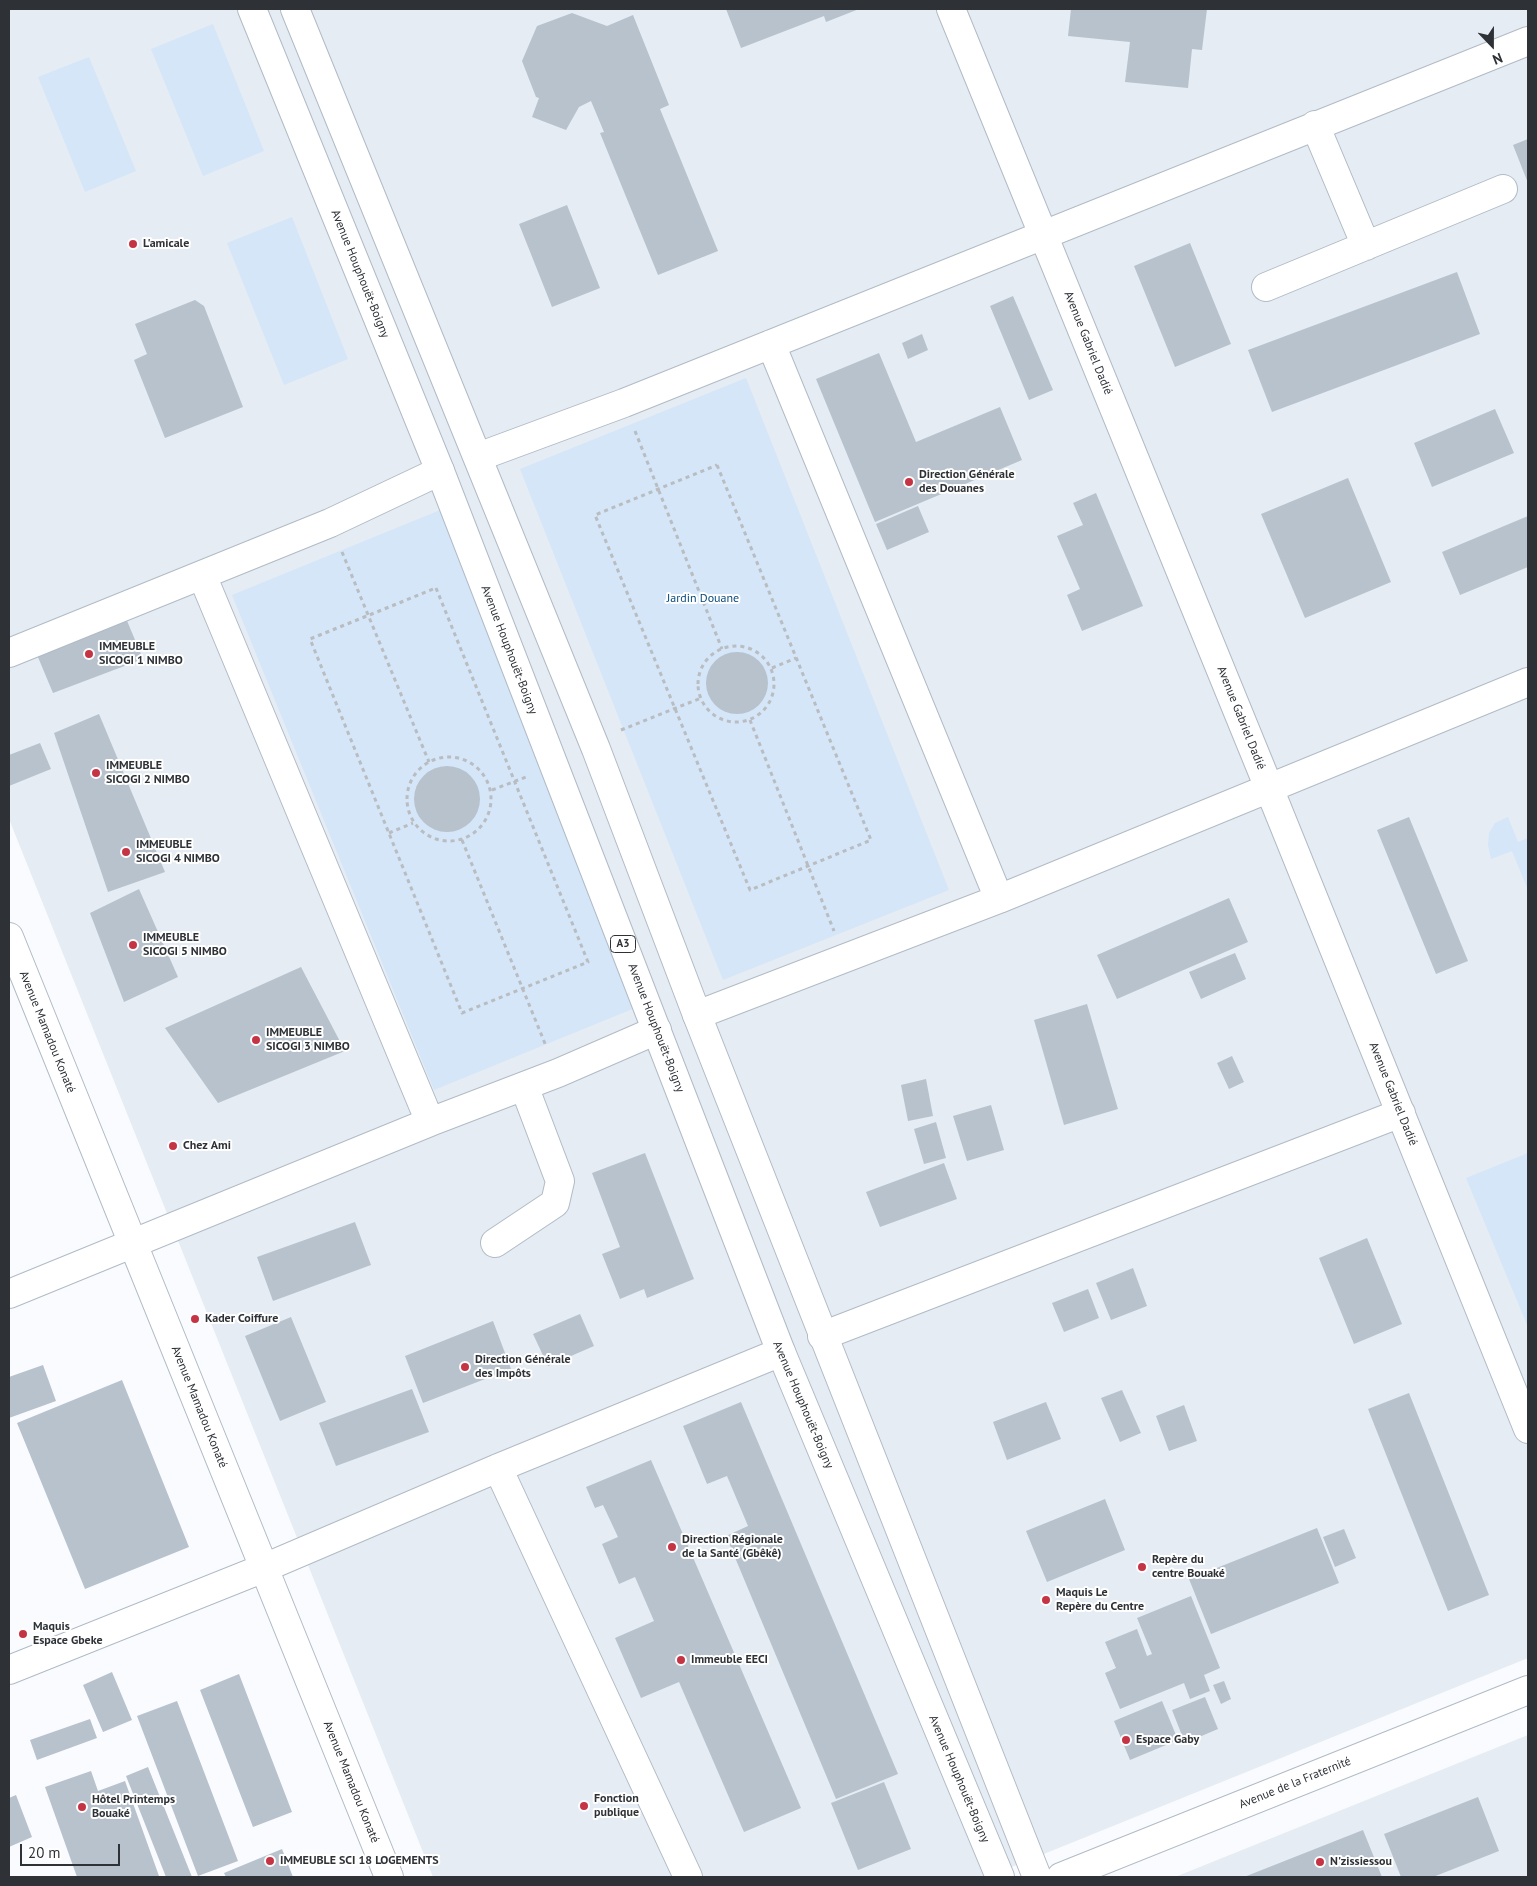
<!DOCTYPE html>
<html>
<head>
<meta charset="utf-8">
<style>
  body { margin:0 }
  #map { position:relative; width:1537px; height:1886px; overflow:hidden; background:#f9fbfe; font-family:"PT Sans",sans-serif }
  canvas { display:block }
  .frame { position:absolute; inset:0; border:10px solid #2e3237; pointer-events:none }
  .north { position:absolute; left:1467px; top:20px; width:50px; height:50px; -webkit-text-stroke:4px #fff; paint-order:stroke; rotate:158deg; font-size:14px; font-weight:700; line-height:20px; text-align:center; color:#2e3237 }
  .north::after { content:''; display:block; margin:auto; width:18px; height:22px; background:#2e3237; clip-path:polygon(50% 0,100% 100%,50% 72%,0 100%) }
  .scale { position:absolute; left:20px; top:1844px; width:100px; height:22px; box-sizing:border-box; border:2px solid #2e3237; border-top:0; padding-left:6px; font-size:15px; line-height:18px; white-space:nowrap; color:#2e3237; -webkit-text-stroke:4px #fff; paint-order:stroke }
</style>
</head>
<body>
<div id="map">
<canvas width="1537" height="1886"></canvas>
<div class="frame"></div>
<div class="north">N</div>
<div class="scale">20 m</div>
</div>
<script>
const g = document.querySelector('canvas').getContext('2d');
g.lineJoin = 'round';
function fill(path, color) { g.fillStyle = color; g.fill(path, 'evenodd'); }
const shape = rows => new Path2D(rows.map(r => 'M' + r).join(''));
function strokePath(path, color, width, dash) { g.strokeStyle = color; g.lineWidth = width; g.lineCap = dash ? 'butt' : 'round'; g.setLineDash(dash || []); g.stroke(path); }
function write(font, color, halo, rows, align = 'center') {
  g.font = font + ' "PT Sans",sans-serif'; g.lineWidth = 4; g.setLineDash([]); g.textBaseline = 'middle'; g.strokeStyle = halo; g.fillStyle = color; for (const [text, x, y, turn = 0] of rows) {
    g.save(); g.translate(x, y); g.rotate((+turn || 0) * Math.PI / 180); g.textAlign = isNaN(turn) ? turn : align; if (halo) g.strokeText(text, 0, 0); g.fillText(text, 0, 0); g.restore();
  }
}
fill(shape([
  [9,9,1528,9,1528,1658,987,1877,433,1877,9,819],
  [1528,1735,1528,1877,1175,1877]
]), '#e5ecf3');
fill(shape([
  [213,24,264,151,203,176,151,49],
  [89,57,136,171,85,192,38,77],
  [292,217,348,359,284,385,227,243],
  [746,378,949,890,723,980,520,469],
  [455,504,657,999,434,1090,232,595],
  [1508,817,1518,842,1528,838,1528,890,1512,851,1491,859,1488,845,1489,833,1495,823],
  [1528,1153,1528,1327,1466,1178]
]), '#d4e6f8');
fill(shape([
  [726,9,859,9,826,22,824,16,741,48],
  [1071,9,1207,9,1202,50,1192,49,1188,88,1125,82,1130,42,1068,36],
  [572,13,607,26,633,15,669,105,660,109,718,251,658,275,600,133,604,132,591,101,579,107,566,130,532,117,539,98,536,97,522,61,537,26],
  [1528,139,1528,183,1513,145],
  [567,205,600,288,552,307,519,224],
  [1190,243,1231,344,1175,367,1134,266],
  [1457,272,1480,334,1272,412,1248,350],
  [1013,296,1053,390,1029,400,990,306],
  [195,300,204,306,243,407,165,438,134,360,147,354,135,324],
  [922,334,928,350,908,359,902,343],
  [879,353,916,442,1000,407,1022,460,875,522,816,379],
  [1495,409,1514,453,1432,487,1414,443],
  [1348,478,1391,582,1305,618,1261,514],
  [1096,493,1143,606,1082,631,1067,595,1080,589,1057,536,1083,525,1073,503],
  [918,506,929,532,887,550,876,524],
  [1528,516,1528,567,1460,595,1442,552],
  [125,616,143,659,53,693,35,650],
  '706 683a31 31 0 1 1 62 0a31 31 0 1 1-62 0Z',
  [99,714,165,872,108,892,54,733],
  [40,743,51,769,9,786,9,755],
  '414 799a33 33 0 1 1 66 0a33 33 0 1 1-66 0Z',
  [1409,817,1468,961,1436,974,1377,830],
  [139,889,178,977,124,1002,90,913],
  [1229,898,1248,942,1117,999,1097,955],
  [1235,953,1246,979,1201,999,1189,972],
  [301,967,345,1051,218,1103,165,1028],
  [1087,1004,1118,1109,1064,1125,1034,1020],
  [1232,1056,1244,1082,1229,1089,1217,1063],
  [926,1079,933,1116,908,1121,901,1085],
  [991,1105,1004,1150,967,1161,953,1116],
  [936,1122,946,1158,924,1164,914,1129],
  [645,1153,694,1279,647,1298,644,1289,620,1299,602,1254,620,1247,592,1173],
  [944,1163,957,1199,880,1227,866,1192],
  [355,1222,371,1265,273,1301,257,1257],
  [1367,1238,1402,1324,1354,1344,1319,1258],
  [1133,1268,1147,1306,1111,1320,1096,1283],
  [1088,1289,1099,1318,1064,1332,1052,1303],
  [580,1314,594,1346,548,1366,533,1334],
  [291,1317,326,1402,280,1421,245,1336],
  [493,1321,511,1369,423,1403,405,1356],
  [43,1365,56,1401,9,1418,9,1377],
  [122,1380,189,1547,85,1589,17,1423],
  [412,1389,429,1432,336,1466,319,1423],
  [1122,1390,1141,1433,1120,1442,1101,1398],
  [1409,1393,1489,1595,1448,1611,1368,1409],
  [741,1402,898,1774,836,1799,726,1536,748,1526,727,1476,707,1484,683,1426],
  [1046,1402,1061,1439,1007,1460,993,1422],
  [1184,1405,1197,1441,1169,1451,1156,1416],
  [651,1460,801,1808,744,1832,679,1682,641,1698,615,1638,654,1621,635,1577,619,1584,602,1544,618,1537,603,1505,595,1508,586,1487],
  [1105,1499,1125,1550,1047,1582,1026,1531],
  [1317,1528,1339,1583,1211,1634,1189,1579],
  [1344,1529,1356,1558,1335,1567,1323,1537],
  [1191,1596,1220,1668,1204,1675,1210,1691,1190,1699,1184,1683,1120,1709,1105,1673,1116,1668,1105,1642,1137,1629,1147,1656,1152,1654,1137,1618],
  [112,1672,132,1720,103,1732,83,1685],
  [239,1674,292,1812,253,1827,200,1690],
  [1224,1681,1231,1699,1221,1704,1213,1685],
  [1205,1697,1218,1729,1185,1743,1172,1710],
  [177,1701,238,1861,198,1876,137,1716],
  [1162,1701,1178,1740,1130,1760,1114,1721],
  [90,1719,97,1738,37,1760,30,1740],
  [148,1767,192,1877,166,1877,126,1776],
  [91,1771,98,1791,125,1781,159,1876,77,1877,45,1787],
  [884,1782,911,1849,858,1870,831,1803],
  [16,1795,32,1837,9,1847,9,1798],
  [1478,1797,1499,1851,1433,1877,1401,1877,1384,1834],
  [1363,1830,1382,1877,1244,1877],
  [282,1849,293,1877,226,1877,224,1873]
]), '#b7c2cd');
const minor = shape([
  [951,9,1269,788,1528,1429],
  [1315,125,1366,246],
  [1266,287,1503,189],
  [771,344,999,899],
  [478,457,624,403,1528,41],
  [202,575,430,1122],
  [9,653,330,523,440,471],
  [9,937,389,1877],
  [697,1015,999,899,1528,682],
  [495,1243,555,1203,560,1181,524,1086],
  [9,1294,430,1122,558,1073,657,1030],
  [822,1336,1401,1113],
  [498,1468,688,1877],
  [9,1670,264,1568,498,1468,781,1352],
  [1061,1877,1528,1690]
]);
const highway = shape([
  [252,9,440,471,781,1352,1000,1877],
  [295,9,596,749,697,1015,1037,1877]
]);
strokePath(minor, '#b1bbc6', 30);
strokePath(highway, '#b1bbc6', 30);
strokePath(shape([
  [635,431,722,649],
  [717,465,871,840,750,890,595,515,717,465],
  [342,552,429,762],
  [436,588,588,962,462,1013,310,639,436,588],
  '698 684a38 38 0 1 1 76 0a38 38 0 1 1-76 0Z',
  [772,668,796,658],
  [750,720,834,931],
  [621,730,701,698],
  '407 799a42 42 0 1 1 84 0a42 42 0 1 1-84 0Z',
  [492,790,526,777],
  [389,833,413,823],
  [462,840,546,1046]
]), '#b9bcc0', 3, [4, 4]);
strokePath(minor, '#fff', 28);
strokePath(highway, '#fff', 28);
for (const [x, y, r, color] of [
  [133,244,5,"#c43444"],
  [909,482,5,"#c43444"],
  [89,654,5,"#c43444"],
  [96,773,5,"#c43444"],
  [126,852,5,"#c43444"],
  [133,945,5,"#c43444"],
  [256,1040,5,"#c43444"],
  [173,1146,5,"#c43444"],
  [195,1319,5,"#c43444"],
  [465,1367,5,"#c43444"],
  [672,1547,5,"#c43444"],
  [1142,1567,5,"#c43444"],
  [1046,1600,5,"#c43444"],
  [23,1634,5,"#c43444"],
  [681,1660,5,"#c43444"],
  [1126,1740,5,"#c43444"],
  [584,1806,5,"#c43444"],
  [82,1807,5,"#c43444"],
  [270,1861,5,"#c43444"],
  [1320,1862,5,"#c43444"]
]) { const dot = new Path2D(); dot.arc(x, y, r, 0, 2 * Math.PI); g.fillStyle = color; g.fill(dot); strokePath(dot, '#fff', 2); }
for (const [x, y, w] of [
  [623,944,25]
]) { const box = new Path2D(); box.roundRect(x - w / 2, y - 8.5, w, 17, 4); g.fillStyle = '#fff'; g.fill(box); strokePath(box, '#2e3237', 1); }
write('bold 11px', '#2e3237', null, [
  ["A3",623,944]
]);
write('bold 12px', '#2e3237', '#fff', [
  ["L'amicale",143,244],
  ["Direction Générale",919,475],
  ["des Douanes",919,489],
  ["IMMEUBLE",99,647],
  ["SICOGI 1 NIMBO",99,661],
  ["IMMEUBLE",106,766],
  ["SICOGI 2 NIMBO",106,780],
  ["IMMEUBLE",136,845],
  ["SICOGI 4 NIMBO",136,859],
  ["IMMEUBLE",143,938],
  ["SICOGI 5 NIMBO",143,952],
  ["IMMEUBLE",266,1033],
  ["SICOGI 3 NIMBO",266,1047],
  ["Chez Ami",183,1146],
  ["Kader Coiffure",205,1319],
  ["Direction Générale",475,1360],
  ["des Impôts",475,1374],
  ["Direction Régionale",682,1540],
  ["de la Santé (Gbêkê)",682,1554],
  ["Repère du",1152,1560],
  ["centre Bouaké",1152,1574],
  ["Maquis Le",1056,1593],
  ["Repère du Centre",1056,1607],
  ["Maquis",33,1627],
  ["Espace Gbeke",33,1641],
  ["Immeuble EECI",691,1660],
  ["Espace Gaby",1136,1740],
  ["Fonction",594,1799],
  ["publique",594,1813],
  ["Hôtel Printemps",92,1800],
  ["Bouaké",92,1814],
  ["IMMEUBLE SCI 18 LOGEMENTS",280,1861],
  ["N'zissiessou",1330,1862]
], 'left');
write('12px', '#2e3237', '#fff', [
  ["Avenue Houphouët-Boigny",360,274,68],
  ["Avenue Gabriel Dadié",1088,343,68],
  ["Avenue Houphouët-Boigny",509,650,69],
  ["Avenue Gabriel Dadié",1241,718,68],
  ["Avenue Houphouët-Boigny",656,1028,69],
  ["Avenue Mamadou Konaté",47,1032,68],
  ["Avenue Gabriel Dadié",1393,1094,68],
  ["Avenue Houphouët-Boigny",803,1405,67],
  ["Avenue Mamadou Konaté",199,1407,68],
  ["Avenue Houphouët-Boigny",959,1779,67],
  ["Avenue Mamadou Konaté",351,1782,68],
  ["Avenue de la Fraternité",1295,1783,-22]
]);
write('12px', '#07497b', '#fff', [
  ["Jardin Douane",703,599]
]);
</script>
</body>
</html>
